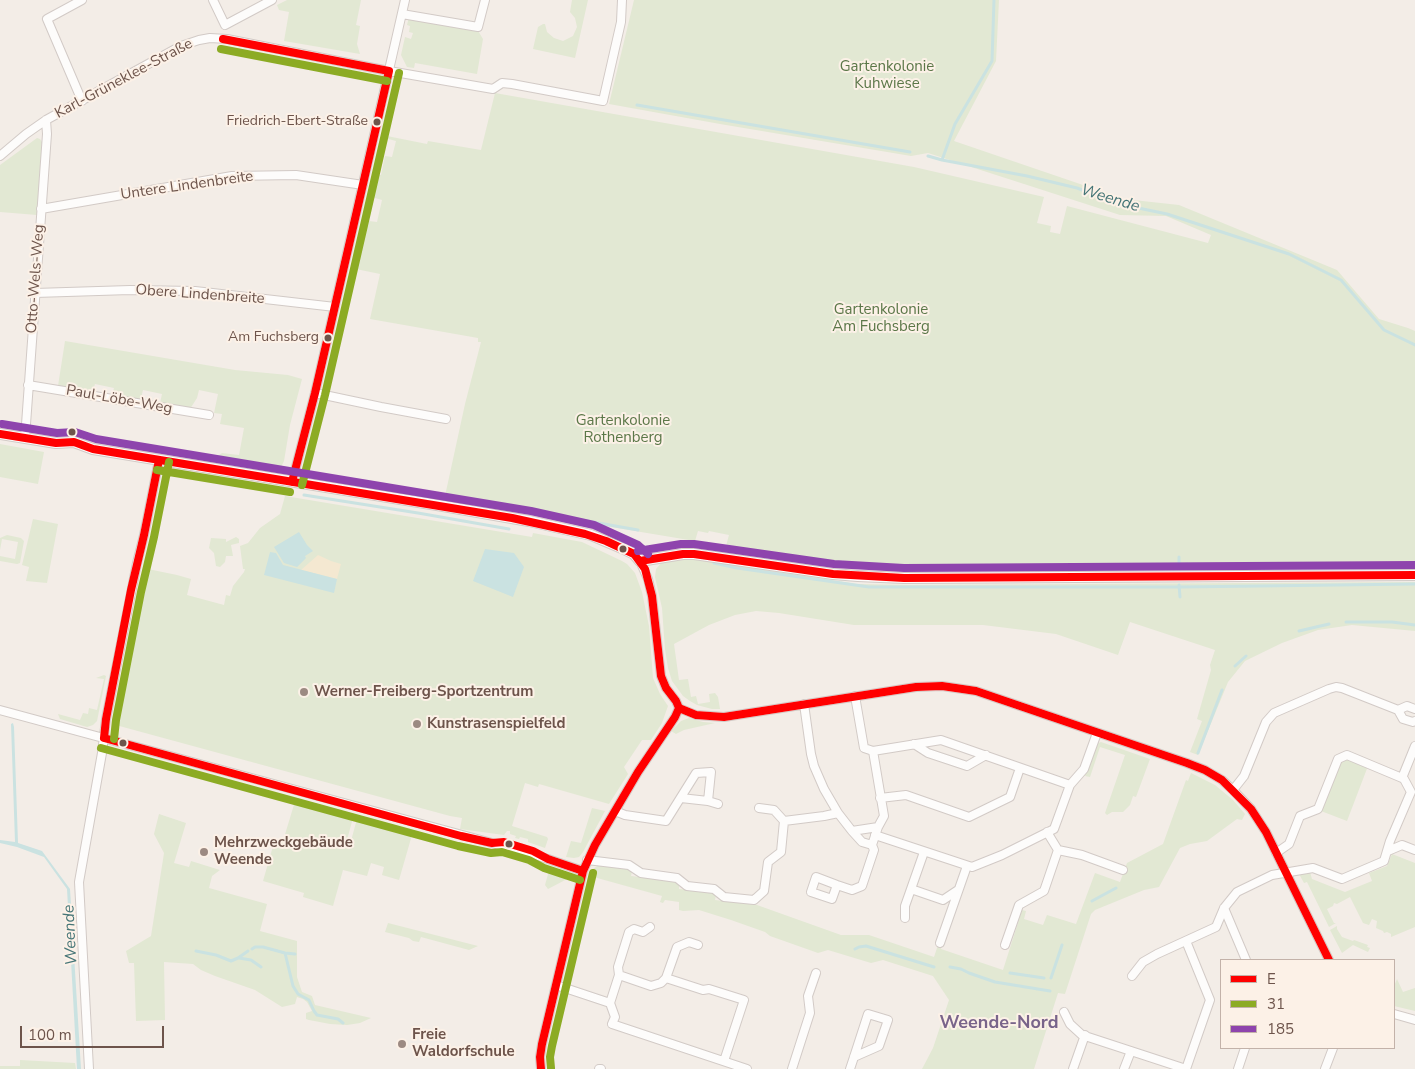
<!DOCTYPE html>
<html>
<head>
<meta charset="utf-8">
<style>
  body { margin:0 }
  #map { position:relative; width:1415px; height:1069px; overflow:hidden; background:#f3ede7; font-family:"Nunito Sans",sans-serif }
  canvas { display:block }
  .legend { position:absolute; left:1220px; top:959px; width:175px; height:90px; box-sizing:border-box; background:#fcf1e7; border:1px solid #c3b2a9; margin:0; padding:6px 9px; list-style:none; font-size:15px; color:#6d544b }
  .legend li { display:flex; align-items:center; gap:10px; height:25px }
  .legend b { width:25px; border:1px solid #c3b2a9 }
  .scale { position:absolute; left:20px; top:1026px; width:144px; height:22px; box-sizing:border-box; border:2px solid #6d544b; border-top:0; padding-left:6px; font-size:15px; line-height:18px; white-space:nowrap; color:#6d544b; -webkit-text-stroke:4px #fcf1e7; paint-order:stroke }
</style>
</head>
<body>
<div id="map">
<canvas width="1415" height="1069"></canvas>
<ul class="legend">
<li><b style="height:6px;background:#f00"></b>E</li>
<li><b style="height:6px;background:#8cab24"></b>31</li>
<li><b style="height:6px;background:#8e44ad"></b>185</li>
</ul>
<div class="scale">100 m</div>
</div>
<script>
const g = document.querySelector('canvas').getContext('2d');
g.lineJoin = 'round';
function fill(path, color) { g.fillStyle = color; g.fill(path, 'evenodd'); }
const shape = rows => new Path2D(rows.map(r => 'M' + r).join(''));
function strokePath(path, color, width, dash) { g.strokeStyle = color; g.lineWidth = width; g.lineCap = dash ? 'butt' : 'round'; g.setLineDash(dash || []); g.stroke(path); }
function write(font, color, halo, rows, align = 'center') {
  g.font = font + ' "Nunito Sans",sans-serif'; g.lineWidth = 4; g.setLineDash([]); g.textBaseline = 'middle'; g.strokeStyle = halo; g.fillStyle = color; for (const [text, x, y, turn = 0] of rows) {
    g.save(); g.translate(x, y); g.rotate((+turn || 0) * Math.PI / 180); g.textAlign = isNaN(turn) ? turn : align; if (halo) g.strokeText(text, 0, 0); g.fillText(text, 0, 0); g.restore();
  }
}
fill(shape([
  [287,0,361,0,356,25,360,26,357,44,360,54,284,41,289,12,279,10,277,5],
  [572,0,588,0,575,58,533,49,538,27,543,24,545,24,547,32,554,38,563,41,573,36,577,27,575,18,570,12],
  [634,0,999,0,996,61,954,141,1124,199,1179,205,1337,270,1379,319,1408,328,1415,331,1415,565,890,569,862,567,726,546,729,535,709,531,708,533,698,531,695,541,575,521,556,514,445,496,465,404,481,342,478,342,478,338,370,319,380,274,351,268,362,225,368,226,369,221,377,222,382,200,368,196,373,174,381,175,385,156,392,157,396,141,381,137,382,135,427,144,428,141,481,150,495,93,914,167,1044,197,1037,223,1051,226,1050,232,1060,234,1067,206,1208,243,1211,235,1166,216,1120,215,928,153,911,156,720,124,609,104],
  [409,17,477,29,483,39,477,74,415,63,414,68,407,67,401,55,405,37,411,39,413,33,409,32,410,26,407,25],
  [37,138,40,139,42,142,37,215,0,212,0,165],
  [65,341,235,370,288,375,302,379,290,425,284,461,281,467,273,471,212,460,222,453,239,455,244,428,220,424,222,414,214,413,218,394,199,390,197,398,190,409,160,403,162,394,143,390,141,398,138,400,112,395,114,388,95,384,93,391,58,386],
  [0,444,44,452,38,484,0,477],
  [285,496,532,537,533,533,582,542,622,561,627,564,635,573,642,592,649,626,653,678,660,694,668,706,662,723,651,740,642,740,624,767,628,774,609,804,539,784,538,787,525,783,512,826,547,837,548,839,545,848,528,842,528,839,520,837,519,839,515,838,516,836,510,834,510,831,507,831,504,835,460,829,462,818,450,816,112,724,143,568,177,575,191,579,187,595,224,605,226,595,230,596,233,586,244,572,245,569,243,569,240,546,248,543,260,528,280,514],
  [33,519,58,524,47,583,26,581,29,567,22,565],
  [7,535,21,538,24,541,20,563,17,564,0,561,0,556,15,559,18,542,2,539,0,550,0,538],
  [236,537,239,539,239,543,231,545,233,556,226,556,225,562,220,567,216,566,214,553,209,548,211,538,226,539,226,542],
  [693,559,857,584,909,585,1415,582,1415,631,1352,625,1318,630,1282,643,1245,661,1228,682,1198,755,1190,752,1202,721,1197,719,1211,670,1210,665,1215,650,1130,622,1118,655,1056,634,983,625,854,625,779,613,756,611,735,615,709,625,674,644,679,680,688,679,691,697,696,696,698,704,710,702,709,694,715,693,718,697,720,709,712,709,697,705,690,701,683,696,672,681,668,668,665,649,662,608,655,577,656,569,662,562],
  [104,675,106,676,97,721,93,725,87,727,60,719,58,714,80,720,83,713,88,714,89,708,97,710,104,679,96,678],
  [689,718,703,722,715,723,684,730,676,734,671,731,681,721],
  [1101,742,1150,759,1136,797,1133,796,1130,805,1123,812,1112,812,1107,815,1105,813,1125,755,1100,747,1090,777,1085,776,1096,744],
  [1346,757,1368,766,1347,821,1321,811,1341,760],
  [1191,773,1215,785,1233,800,1245,814,1242,820,1237,819,1207,841,1190,844,1180,848,1159,887,1144,890,1095,910,1091,914,1065,994,1058,993,1034,1069,922,1069,933,1048,949,1000,933,976,883,960,871,963,828,950,818,953,770,936,765,932,731,920,699,910,683,911,679,910,679,902,665,900,663,903,660,902,662,896,590,876,594,868,599,865,629,868,632,871,631,876,676,881,679,885,679,889,713,892,716,895,715,900,757,905,841,935,869,935,934,957,939,942,942,943,941,949,1003,970,1022,910,1026,911,1024,919,1043,925,1047,915,1076,924,1095,873,1120,882,1127,863,1163,844,1186,780,1188,781],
  [296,798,354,814,347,840,351,841,358,815,385,823,412,835,399,880,382,875,384,867,371,863,367,876,343,870,333,906,303,897,304,893,263,881,275,839,283,841],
  [592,808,605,811,583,852,579,857,574,858,566,857,571,841,581,843],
  [159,814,186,823,174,863,189,867,191,861,220,870,212,876,209,888,267,904,260,931,297,941,297,977,302,992,312,996,315,1005,371,1018,360,1023,347,1025,330,1024,309,1020,306,1019,306,1013,312,1011,307,1002,303,999,297,997,295,1004,282,1007,255,990,215,976,201,970,193,964,164,962,165,1020,136,1021,134,963,129,963,126,951,151,936,164,853,154,834],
  [1392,854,1415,863,1415,927,1391,937,1391,934,1387,932,1384,933,1383,931,1376,928,1377,921,1372,919,1369,925,1363,923,1350,897,1337,904,1334,903,1333,906,1327,909,1334,923,1336,923,1329,927,1307,882,1304,883,1299,874,1310,872,1312,879,1345,892,1372,881,1369,873,1387,866],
  [550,867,563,871,569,878,548,889,545,885],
  [388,923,478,946,469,950,421,937,419,942,413,941,409,938,385,932],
  [1337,926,1337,929,1342,937,1353,941,1354,940,1368,945,1367,947,1370,948,1368,952,1353,945,1342,953,1330,930],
  [1397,979,1403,992,1415,988,1415,1011,1394,1006,1394,986],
  [20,1060,75,1063,76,1069,0,1069,0,1066,20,1066]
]), '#e2e8d3');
fill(shape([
  [318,555,331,561,341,564,337,579,301,570]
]), '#f4e8d1');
fill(shape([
  [299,532,307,545,313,551,305,556,306,558,297,567,284,563,274,547],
  [485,549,514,553,524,567,513,597,473,581],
  [270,552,276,553,283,565,337,579,334,593,264,575],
  [13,723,14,727,18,843,42,851,70,889,81,1069,77,1069,67,889,44,857,17,847,0,843,0,840,15,842,11,724]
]), '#cae2e1');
strokePath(shape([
  [994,0,992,61,955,124,942,160,1027,176,1077,188,1119,204,1167,214,1289,254,1341,280,1384,330,1415,345],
  [637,105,910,152],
  [928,156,942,160],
  [304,495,418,513,509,529],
  [576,519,638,530],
  [1179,557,1179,566],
  [714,563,737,568,869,587,1180,587,1415,584],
  [1179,585,1180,597],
  [1346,622,1392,622,1415,625],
  [1299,631,1329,624],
  [1235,666,1246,656],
  [1198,753,1222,690],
  [1092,901,1116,888],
  [252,949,255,947,263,947,285,953,295,954],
  [855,949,859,947,866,946,934,967],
  [196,951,216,955,231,961,238,958,248,951],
  [285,953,293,986,298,994,309,1000,314,1011,317,1015,338,1019,343,1023],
  [239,958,251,960,261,967],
  [950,967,961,969,969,973,995,982,1050,991],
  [1010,973,1044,978],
  [1051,978,1062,945]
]), '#cae2e1', 3);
const minor = shape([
  [213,0,225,25],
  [402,14,478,27,485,0],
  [225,25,272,0],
  [82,101,47,19,82,0],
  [0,156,26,134,46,120,181,46,199,40,210,38,227,39,389,71,493,89,502,83,512,84,603,101,621,22,622,0],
  [41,209,232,176,296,175,363,185],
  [35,293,130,290,195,291,335,307],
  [28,385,209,415],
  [315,393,381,407,446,419],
  [25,438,47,134,46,120],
  [292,482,315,393,405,0],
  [640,561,648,579,652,596,661,676,666,688,676,701,679,708],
  [855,696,864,748,873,751,884,816,878,827],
  [804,704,811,754,814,766,824,789,838,813,852,831,862,842,872,845],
  [679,708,696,715,724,717,916,687,942,686,976,691,1187,763,1205,770,1222,780,1233,790,1251,809,1266,832,1329,960],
  [0,710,492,843,548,859,583,871],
  [1398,710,1407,706,1415,709],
  [914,744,928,753,967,766,986,755],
  [873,751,941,740,1070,785],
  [1233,790,1244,776,1266,722,1274,713,1329,689,1336,687,1342,688,1398,710,1403,719,1413,722,1415,721],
  [880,798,906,795,969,817,1010,797,1020,768],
  [708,801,718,804],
  [759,808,774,810,784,821],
  [615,811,625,815,666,821,696,773,711,772,708,801,681,798],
  [1047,832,1058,850,1082,855,1123,870],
  [875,835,972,867,1002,855,1054,829,1070,785,1084,769,1097,733],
  [1388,851,1402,845,1415,850],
  [924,852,911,889,943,900,958,890],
  [1276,853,1289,844,1300,816,1318,809,1338,759,1347,755,1402,778,1415,746],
  [587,860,629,865,641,873,677,878,687,886,714,889,724,897,754,900,764,891,768,862,781,852,784,821,824,816,838,813],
  [837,885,832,899,811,892,816,877,837,885,852,890,862,886,874,850,872,845,878,827,852,831],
  [1224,908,1246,960],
  [905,918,905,906,911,889],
  [1186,941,1210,1000,1186,1069],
  [940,943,967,866],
  [1005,945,1019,905,1044,891,1058,850],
  [619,975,618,967,629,932,634,929,643,932,650,927],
  [1132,976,1143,962,1157,954,1216,927,1224,908,1237,892,1272,875,1313,868,1342,879,1384,861,1390,841,1411,792,1404,779,1402,778],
  [666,978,677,947,689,942,698,945],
  [556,985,610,1003,615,1017,612,1024,747,1069],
  [610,1003,619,975,651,986,661,983,666,978,703,990,709,989,744,1000,724,1061],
  [1064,1012,1070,1024,1082,1035,1186,1069],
  [1394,1014,1415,1020],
  [89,1069,79,882,102,753,106,719,137,563,144,535,159,460],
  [541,1069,540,1057,542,1044,583,871,595,845,615,811,638,772,675,717,679,708],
  [599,1069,601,1069],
  [792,1069,810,1013,808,996,816,973],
  [850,1069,854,1057,868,1014,888,1020,879,1046,854,1057],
  [1073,1069,1085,1035],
  [1124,1069,1131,1051],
  [1238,1069,1245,1048],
  [1325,1069,1333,1048]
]);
const tertiary = shape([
  [0,434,56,443,74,442,93,449,443,506,529,521,591,535,624,549,634,554,640,561,683,554,694,554,833,574,858,576,904,578,1415,575]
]);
strokePath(minor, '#d2cac6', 10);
strokePath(tertiary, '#d2cac6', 12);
strokePath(minor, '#fdfcfb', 8);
strokePath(tertiary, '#fdfcfb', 10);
strokePath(shape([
  [223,39,389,71],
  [0,434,56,443,74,442,93,449,512,518,585,534,606,541,634,554,645,569,652,596,661,676,666,688,676,701,679,708],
  [292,482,315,393,389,71],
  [640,561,683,554,694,554,833,574,904,578,1415,575],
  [679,708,696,715,724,717,916,687,942,686,976,691,1187,763,1205,770,1222,780,1251,809,1266,832,1329,960],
  [104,738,461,836,492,843,504,842,533,851,548,859,583,871],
  [104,738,106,719,131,590,144,535,159,460],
  [541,1069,540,1057,542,1044,583,871,595,845,615,811,638,772,675,717,679,708]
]), '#f00', 8);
strokePath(shape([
  [221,49,387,81],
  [157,470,290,492],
  [302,485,325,395,399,73],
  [114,739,116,720,141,592,154,537,169,462],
  [101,748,458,846,491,853,502,852,529,860,544,868,580,880],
  [551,1068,550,1057,552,1046,593,873]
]), '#8cab24', 8);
strokePath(shape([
  [2,424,57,433,75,432,96,439,531,511,594,525,638,545,648,554],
  [638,551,681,544,694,544,834,564,904,568,1415,565]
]), '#8e44ad', 8);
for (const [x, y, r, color] of [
  [377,122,4.5,"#6d544b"],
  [328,338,4.5,"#6d544b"],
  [72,432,4.5,"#6d544b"],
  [623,549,4.5,"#6d544b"],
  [304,692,5,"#9c8a82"],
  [417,724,5,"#9c8a82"],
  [123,743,4.5,"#6d544b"],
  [509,844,4.5,"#6d544b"],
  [204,852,5,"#9c8a82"],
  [402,1044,5,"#9c8a82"]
]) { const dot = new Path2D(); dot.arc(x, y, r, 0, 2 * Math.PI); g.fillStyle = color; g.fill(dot); strokePath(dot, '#fcf1e7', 2); }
write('14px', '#6d544b', '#fcf1e7', [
  ["Friedrich-Ebert-Straße",368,122],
  ["Am Fuchsberg",319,338]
], 'right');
write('15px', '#5b7748', '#fcf1e7', [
  ["Gartenkolonie",887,67],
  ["Kuhwiese",887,84],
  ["Gartenkolonie",881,310],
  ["Am Fuchsberg",881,327],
  ["Gartenkolonie",623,421],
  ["Rothenberg",623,438]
]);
write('15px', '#6d544b', '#fcf1e7', [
  ["Karl-Grüneklee-Straße",124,79,-28],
  ["Untere Lindenbreite",187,186,-8],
  ["Otto-Wels-Weg",36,279,-86],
  ["Obere Lindenbreite",200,295,4],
  ["Paul-Löbe-Weg",119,400,10]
]);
write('bold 15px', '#6d544b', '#fcf1e7', [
  ["Werner-Freiberg-Sportzentrum",314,692],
  ["Kunstrasenspielfeld",427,724],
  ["Mehrzweckgebäude",214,843],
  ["Weende",214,860],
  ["Freie",412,1035],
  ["Waldorfschule",412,1052]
], 'left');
write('italic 16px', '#457577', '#fcf1e7', [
  ["Weende",1110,199,17],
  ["Weende",71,935,-93]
]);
write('bold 18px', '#79648a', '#fcf1e7', [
  ["Weende-Nord",999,1024]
]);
</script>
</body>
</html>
